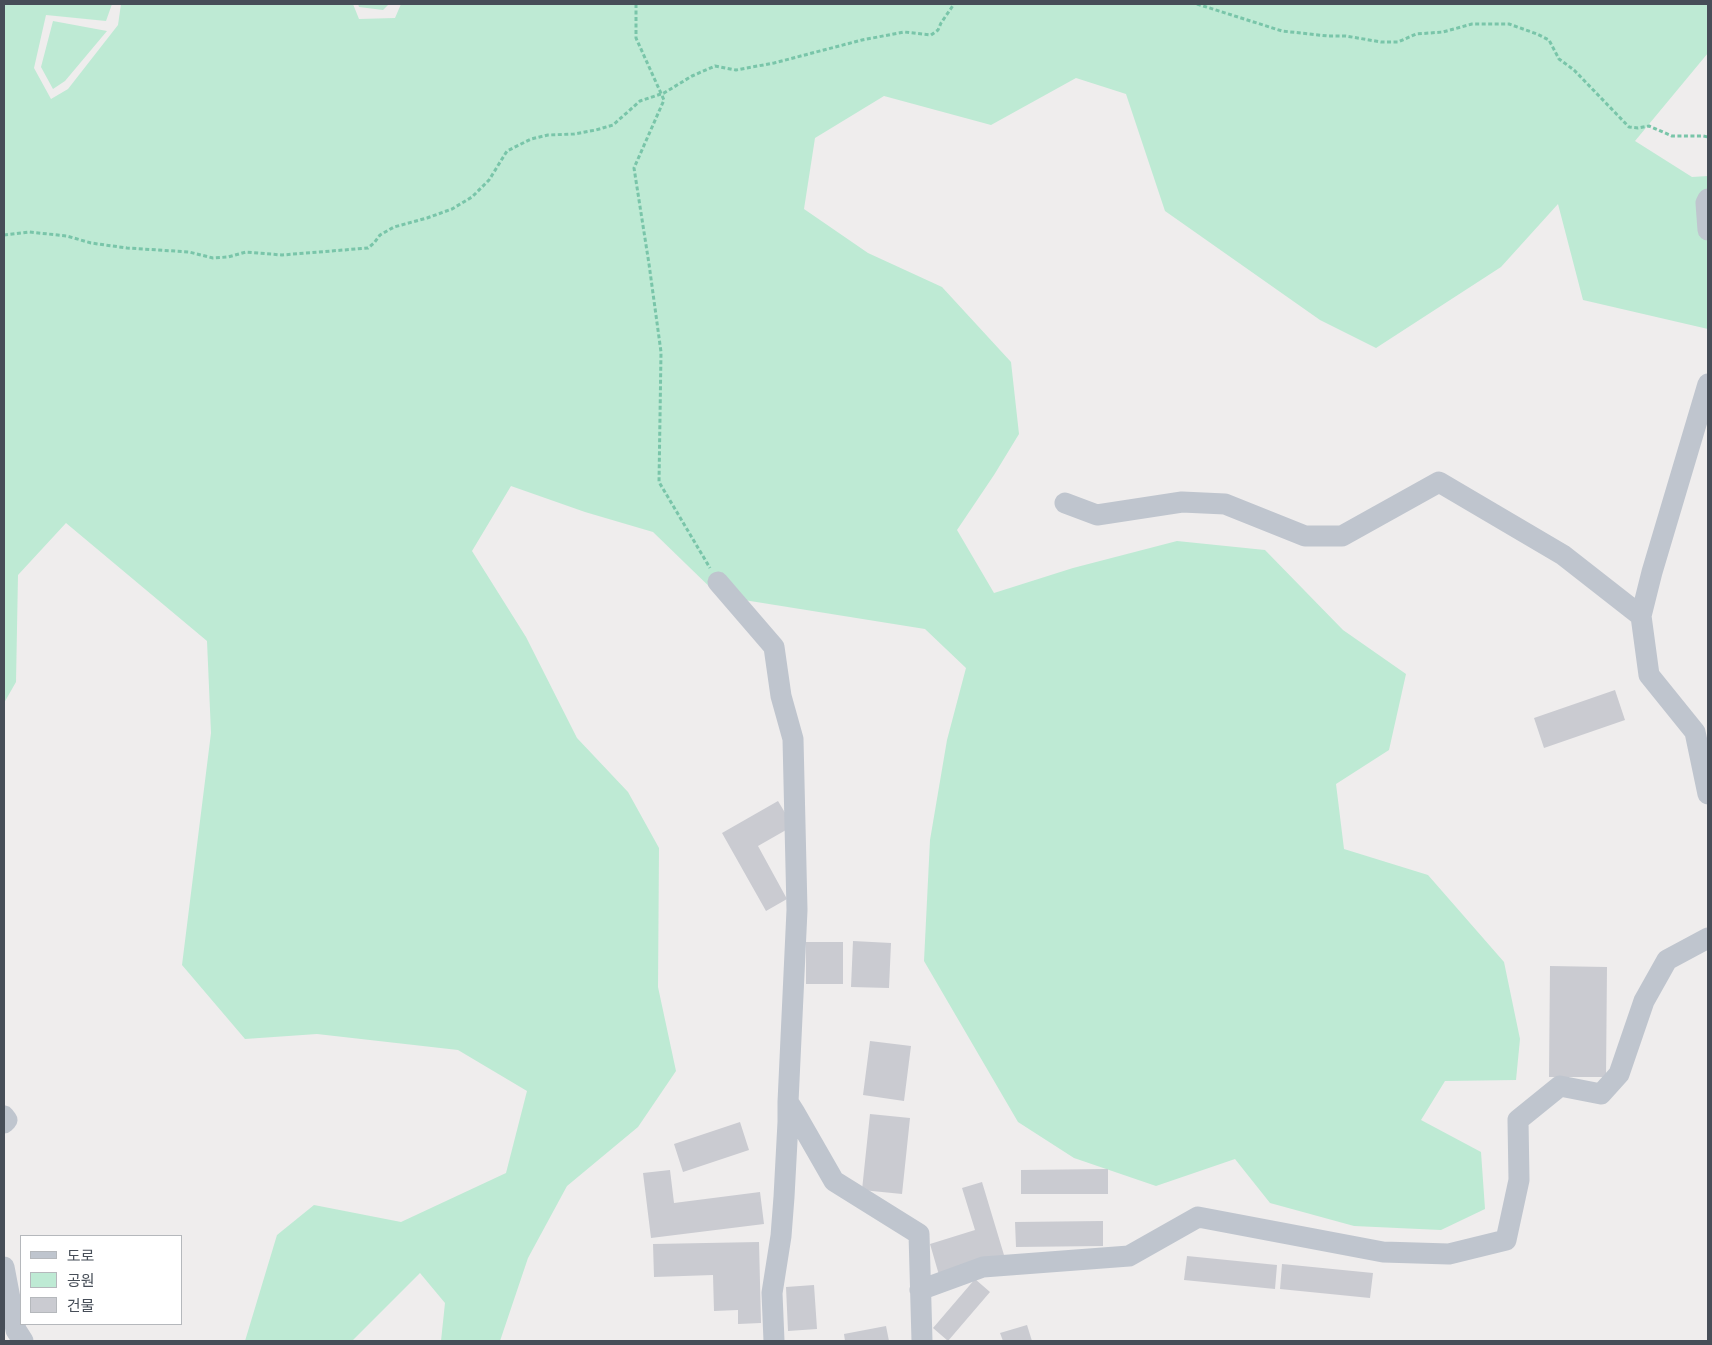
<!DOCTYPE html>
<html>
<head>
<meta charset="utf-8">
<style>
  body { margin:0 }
  #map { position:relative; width:1712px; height:1345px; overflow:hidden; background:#efeded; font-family:"Work Sans","Noto Sans KR",sans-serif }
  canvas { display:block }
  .frame { position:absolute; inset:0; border:5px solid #474e58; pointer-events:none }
  .legend { position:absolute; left:20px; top:1235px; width:162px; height:90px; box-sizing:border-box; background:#fff; border:1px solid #b5b8bc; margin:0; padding:6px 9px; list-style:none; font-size:15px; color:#474e58 }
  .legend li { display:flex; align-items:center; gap:10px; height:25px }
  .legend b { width:25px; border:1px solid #b5b8bc }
</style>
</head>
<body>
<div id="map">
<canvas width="1712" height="1345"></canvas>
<div class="frame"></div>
<ul class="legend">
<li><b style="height:6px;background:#bfc5ce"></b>도로</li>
<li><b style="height:14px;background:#beead4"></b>공원</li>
<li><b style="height:14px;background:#cacbd1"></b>건물</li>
</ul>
</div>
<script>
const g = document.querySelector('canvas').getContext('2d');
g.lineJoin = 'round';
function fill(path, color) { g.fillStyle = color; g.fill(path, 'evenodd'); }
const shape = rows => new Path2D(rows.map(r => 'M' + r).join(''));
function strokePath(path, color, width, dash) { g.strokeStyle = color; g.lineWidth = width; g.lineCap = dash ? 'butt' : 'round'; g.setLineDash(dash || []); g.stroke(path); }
fill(shape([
  [4,4,112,4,106,21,46,15,34,68,51,99,68,89,118,25,121,4,353,4,359,19,395,18,401,4,1707,4,1708,9,1708,53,1635,141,1692,177,1708,176,1708,329,1583,300,1558,204,1501,267,1376,348,1320,320,1165,211,1126,94,1076,78,991,125,884,96,815,138,804,209,868,253,942,287,1011,362,1019,434,994,475,957,530,994,593,1073,568,1177,541,1265,550,1343,630,1406,674,1389,750,1336,784,1344,849,1428,875,1504,962,1520,1039,1516,1080,1445,1081,1421,1120,1481,1152,1485,1209,1441,1230,1354,1226,1270,1203,1235,1159,1156,1186,1074,1158,1018,1122,924,961,930,840,947,740,966,668,925,629,719,596,653,532,585,512,511,486,472,551,526,637,577,738,628,792,659,848,658,987,676,1071,638,1127,567,1186,528,1258,500,1341,441,1341,445,1303,420,1273,352,1341,245,1341,277,1235,314,1205,401,1222,506,1173,527,1091,458,1050,317,1034,245,1039,182,965,211,733,207,641,66,523,18,575,16,682,4,703],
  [358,4,389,4,383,10,359,7],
  [53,21,107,31,65,81,53,89,41,67]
]), '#beead4');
fill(shape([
  [1615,690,1625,720,1544,748,1534,718],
  [778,801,793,826,758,846,787,899,766,911,722,833],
  [853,941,891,943,889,988,851,987],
  [806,942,843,942,843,984,806,984],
  [1550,966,1607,967,1606,1077,1549,1077],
  [870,1041,911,1046,904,1101,863,1095],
  [870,1114,910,1118,902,1194,862,1190],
  [740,1122,749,1150,683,1172,674,1144],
  [1108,1169,1108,1194,1021,1194,1021,1170],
  [670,1170,674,1203,760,1192,764,1224,651,1238,643,1173],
  [982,1182,1004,1255,939,1275,930,1244,975,1230,962,1188],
  [1103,1221,1103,1246,1016,1247,1015,1222],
  [759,1242,761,1323,738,1324,738,1310,714,1311,713,1275,654,1277,653,1244],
  [1187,1256,1277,1265,1275,1289,1184,1280],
  [1282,1264,1373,1273,1370,1298,1280,1289],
  [975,1279,990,1292,948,1341,933,1328],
  [814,1285,817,1329,788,1331,786,1287],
  [1027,1325,1032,1341,1003,1341,1000,1333],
  [886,1326,889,1341,845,1341,844,1334]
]), '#cacbd1');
strokePath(shape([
  [636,4,636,38,664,100,634,168,649,264,661,352,659,482,710,568],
  [1197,4,1282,31,1328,36,1346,36,1381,42,1398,42,1416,34,1443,32,1472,24,1509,24,1537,34,1549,40,1559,59,1574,70,1629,127,1638,128,1649,126,1672,136,1703,136,1708,137],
  [4,235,29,232,67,236,91,243,127,248,189,252,213,258,228,257,246,252,282,255,368,248,374,243,380,235,394,227,427,218,452,209,472,197,489,180,507,151,531,139,548,135,574,134,596,130,613,125,640,101,664,93,692,76,715,66,736,70,774,63,862,40,904,32,931,35,938,30,941,23,954,4]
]), '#79c5a9', 3, [4, 2.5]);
strokePath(shape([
  [1708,199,1706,203,1708,230],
  [1708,384,1652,572,1641,616,1649,675,1695,732,1708,794],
  [1065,503,1097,515,1182,502,1225,504,1305,536,1342,536,1439,482,1563,555,1641,616],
  [718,582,774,647,781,696,793,739,797,910,788,1102,795,1113,834,1181,919,1234,922,1341],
  [4,1116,7,1120,4,1123],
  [4,1267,16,1330,23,1341],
  [920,1290,983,1267,1129,1256,1198,1217,1383,1252,1449,1254,1506,1240,1519,1180,1518,1120,1560,1086,1601,1094,1619,1074,1644,1001,1667,960,1708,938],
  [774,1341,772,1293,781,1236,784,1197,788,1122,788,1102]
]), '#bfc5ce', 21);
</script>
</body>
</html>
